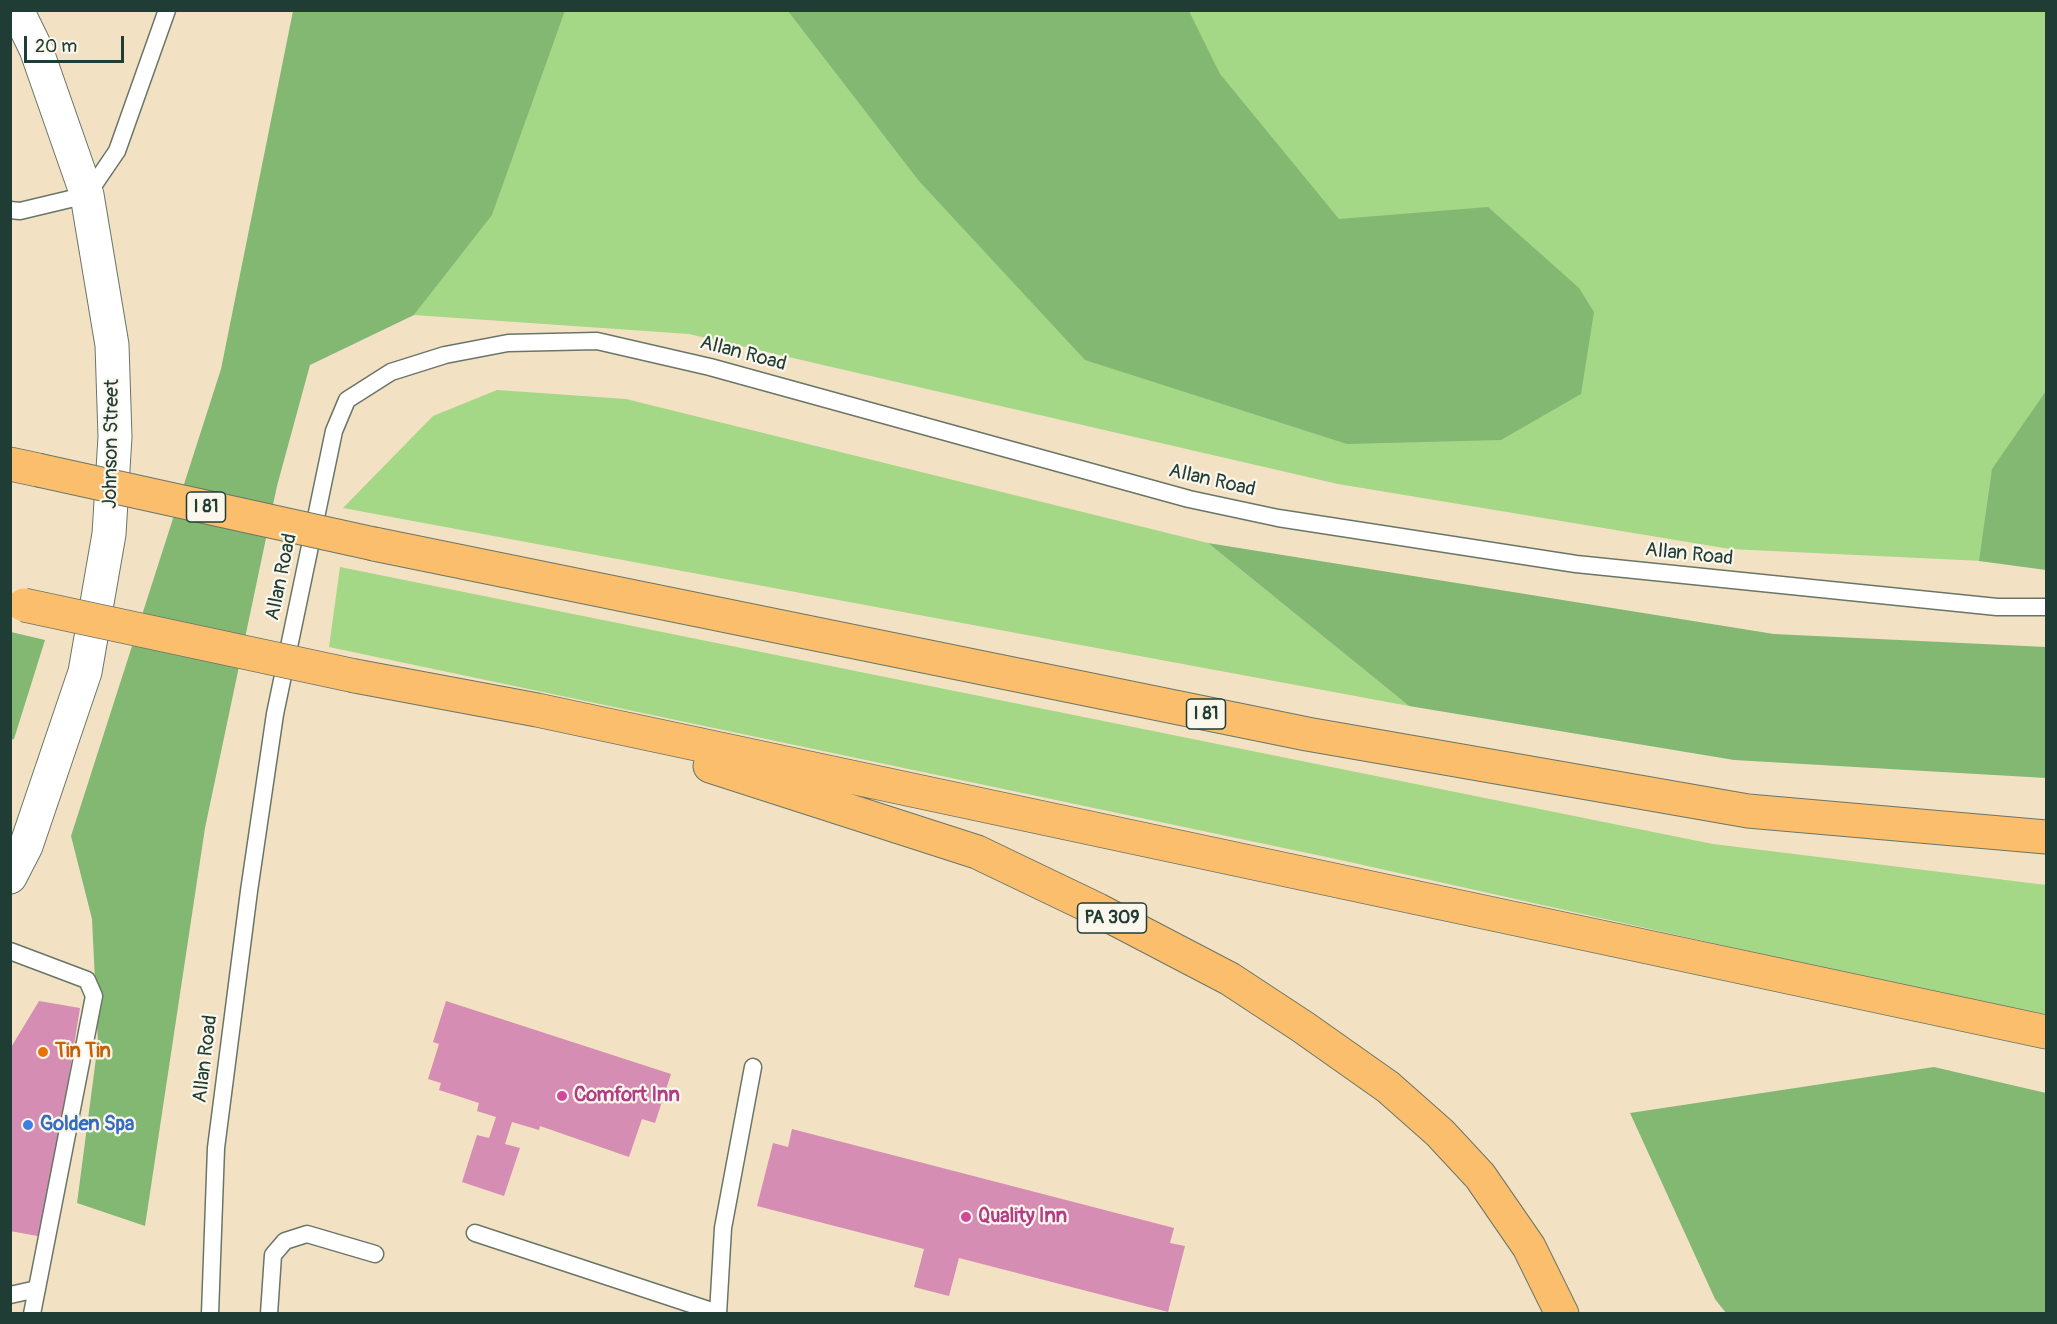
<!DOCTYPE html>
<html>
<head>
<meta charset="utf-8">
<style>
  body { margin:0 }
  #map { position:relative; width:2057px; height:1324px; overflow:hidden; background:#f3e1c4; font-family:Pangolin,sans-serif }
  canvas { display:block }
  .frame { position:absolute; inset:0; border:12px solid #1f3d34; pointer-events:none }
  .scale { position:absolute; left:24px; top:36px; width:100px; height:27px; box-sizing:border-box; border:3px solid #1f3d34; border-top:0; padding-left:8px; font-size:18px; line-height:21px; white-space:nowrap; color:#1f3d34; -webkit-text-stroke:4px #fbf7ec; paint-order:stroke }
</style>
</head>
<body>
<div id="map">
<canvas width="2057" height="1324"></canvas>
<div class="frame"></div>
<div class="scale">20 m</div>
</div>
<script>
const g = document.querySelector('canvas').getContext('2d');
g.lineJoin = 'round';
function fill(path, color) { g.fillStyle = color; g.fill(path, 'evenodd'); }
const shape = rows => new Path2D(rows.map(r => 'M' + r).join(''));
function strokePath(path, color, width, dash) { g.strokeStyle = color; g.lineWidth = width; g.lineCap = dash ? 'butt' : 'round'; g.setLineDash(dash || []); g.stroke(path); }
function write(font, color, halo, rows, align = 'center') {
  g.font = font + ' Pangolin,sans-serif'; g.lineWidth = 4.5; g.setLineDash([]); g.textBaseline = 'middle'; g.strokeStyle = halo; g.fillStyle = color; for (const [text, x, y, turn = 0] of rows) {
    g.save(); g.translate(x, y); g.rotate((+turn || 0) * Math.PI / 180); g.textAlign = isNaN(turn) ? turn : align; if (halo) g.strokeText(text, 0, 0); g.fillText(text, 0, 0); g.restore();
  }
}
fill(shape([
  [565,11,2046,11,2046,564,1730,549,1338,484,689,334,414,315,492,214],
  [497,390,626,399,1208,543,1409,706,343,508,433,416],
  [340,567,1713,844,2046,885,2046,1014,1964,999,1336,859,329,647]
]), '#a4d786');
fill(shape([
  [293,11,565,11,492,215,414,315,310,365,277,486,205,828,145,1226,77,1203,98,1043,92,919,71,836,221,369],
  [788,11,1189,11,1220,74,1339,219,1488,207,1579,288,1594,312,1581,394,1501,440,1347,444,1085,360,919,181],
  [2046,391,2046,570,1979,561,1992,469],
  [1208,543,1774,634,2046,647,2046,778,1734,760,1409,706],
  [11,632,45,640,14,739,11,740],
  [1934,1067,2046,1093,2046,1313,1726,1313,1715,1299,1630,1113]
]), '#83b873');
fill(shape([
  [39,1001,80,1008,43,1237,10,1231,10,1049],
  [446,1001,671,1074,655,1123,642,1119,629,1157,540,1126,539,1130,512,1122,505,1144,520,1148,504,1196,462,1182,477,1135,489,1138,496,1117,477,1111,479,1103,439,1090,441,1083,428,1079,439,1044,433,1042],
  [792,1129,1174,1228,1170,1243,1185,1246,1168,1312,959,1258,949,1296,914,1287,924,1249,757,1206,773,1143,788,1147]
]), '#d58db3');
const service = shape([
  [10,210,20,211,87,195,117,151,167,10],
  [10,951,87,980,94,996,32,1314],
  [475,1233,718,1313],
  [10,1295,37,1289],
  [210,1314,216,1148,249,891,275,714,334,431,347,400,391,372,445,355,508,343,597,341,710,367,1189,499,1278,518,1576,564,1997,607,2046,607],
  [269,1314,273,1255,285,1241,307,1234,375,1254],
  [718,1314,723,1228,753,1067]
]);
const minor = shape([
  [10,877,26,846,85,672,109,534,115,437,112,345,87,195,36,49,17,10]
]);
const motorway = shape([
  [10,464,38,470],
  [374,544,1307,734,1748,811,2046,837],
  [355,676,537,710,2046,1032],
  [710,766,977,852,1098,910,1230,979,1303,1027,1388,1087,1440,1133,1480,1176,1529,1247,1562,1314]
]);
strokePath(service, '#697666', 19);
strokePath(minor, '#697666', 35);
strokePath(motorway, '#697666', 35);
strokePath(service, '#fff', 16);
strokePath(minor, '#fff', 33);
strokePath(motorway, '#fabe6d', 33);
const motorwayBridge = shape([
  [38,470,374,544],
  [24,605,355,676]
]);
strokePath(motorwayBridge, '#697666', 35, []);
strokePath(motorwayBridge, '#fabe6d', 33);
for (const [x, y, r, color] of [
  [43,1052,6,"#e8710a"],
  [562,1096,6,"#d1479c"],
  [28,1125,6,"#3f7fe0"],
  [966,1217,6,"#d1479c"]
]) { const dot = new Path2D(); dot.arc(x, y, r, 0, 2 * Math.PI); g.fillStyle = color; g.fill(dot); strokePath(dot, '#fbf7ec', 2); }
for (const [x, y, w] of [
  [206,507,39],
  [1206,714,39],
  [1112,918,69]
]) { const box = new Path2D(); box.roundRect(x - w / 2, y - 15, w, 30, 4.5); g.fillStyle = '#fbf7ec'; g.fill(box); strokePath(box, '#1f3d34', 1.5); }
write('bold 18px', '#1f3d34', null, [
  ["I 81",206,507],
  ["I 81",1206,714],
  ["PA 309",1112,918]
]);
write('20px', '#1f3d34', '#fbf7ec', [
  ["Allan Road",743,354,15],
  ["Johnson Street",112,444,-89],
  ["Allan Road",1212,481,13],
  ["Allan Road",1689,555,6],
  ["Allan Road",282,577,-78],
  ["Allan Road",206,1059,-83]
]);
write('bold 20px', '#c56008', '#fbf7ec', [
  ["Tin Tin",55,1052]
], 'left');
write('bold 20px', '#b23c85', '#fbf7ec', [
  ["Comfort Inn",574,1096],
  ["Quality Inn",978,1217]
], 'left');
write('bold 20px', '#366cbe', '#fbf7ec', [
  ["Golden Spa",40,1125]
], 'left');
</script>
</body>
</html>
